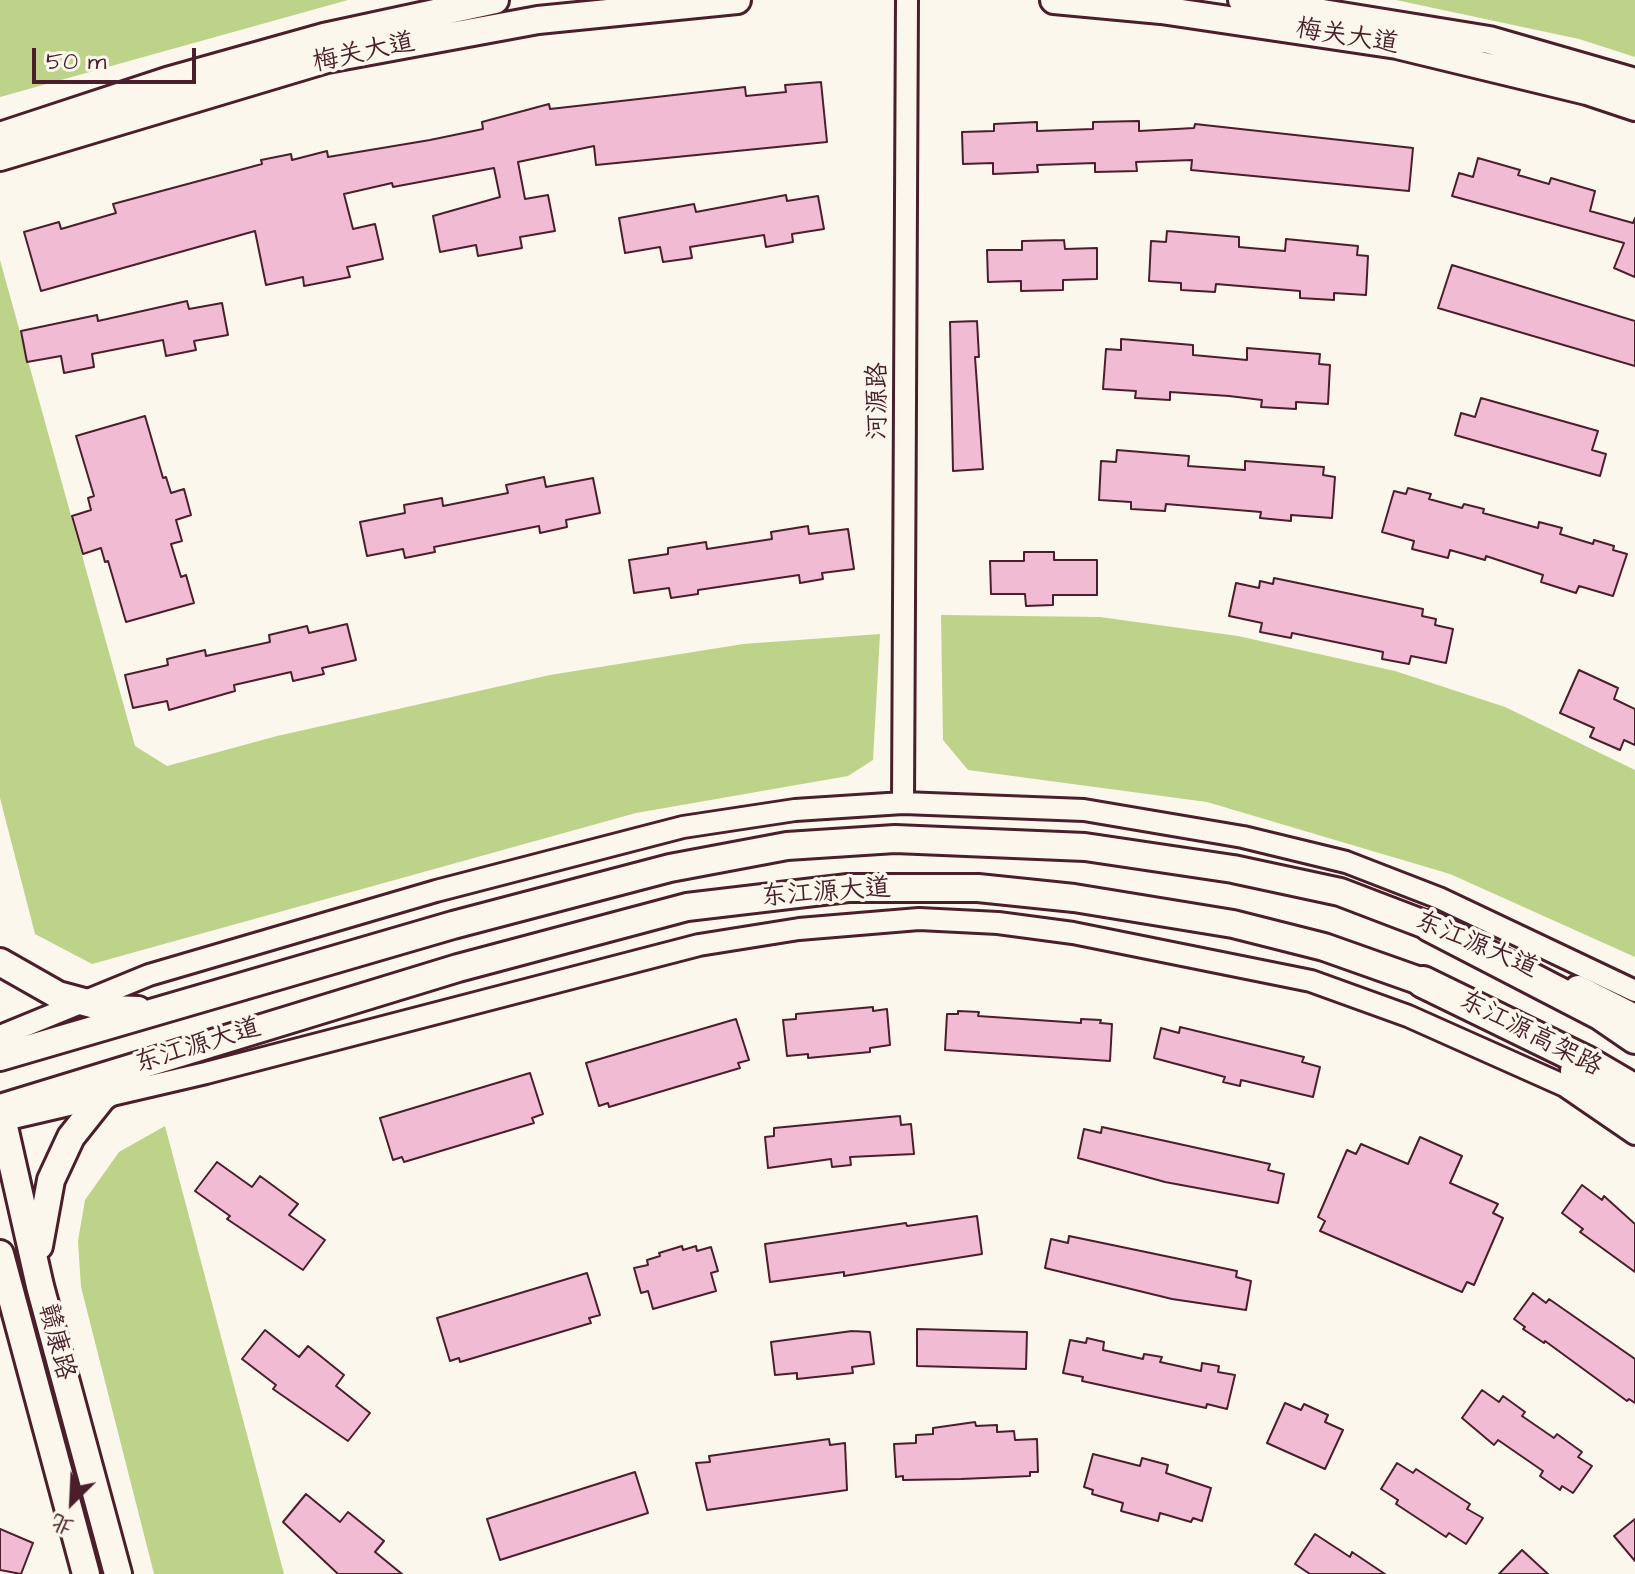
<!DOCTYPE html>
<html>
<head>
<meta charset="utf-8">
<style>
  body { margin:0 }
  #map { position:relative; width:1635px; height:1574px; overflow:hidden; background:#fbf7ec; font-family:"Architects Daughter","LXGW WenKai TC",sans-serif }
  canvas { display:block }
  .north { position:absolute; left:32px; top:1462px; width:80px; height:80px; -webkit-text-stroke:6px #fbf7ec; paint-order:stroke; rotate:204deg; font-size:22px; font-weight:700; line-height:32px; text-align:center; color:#4a1f2b }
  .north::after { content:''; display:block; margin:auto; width:28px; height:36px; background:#4a1f2b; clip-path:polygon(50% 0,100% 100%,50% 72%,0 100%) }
  .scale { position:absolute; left:32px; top:48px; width:164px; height:36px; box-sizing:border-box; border:4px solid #4a1f2b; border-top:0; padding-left:10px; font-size:24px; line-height:28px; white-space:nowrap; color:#4a1f2b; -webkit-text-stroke:6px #fbf7ec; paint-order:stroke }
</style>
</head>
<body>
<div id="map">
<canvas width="1635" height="1574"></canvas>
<div class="north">北</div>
<div class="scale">50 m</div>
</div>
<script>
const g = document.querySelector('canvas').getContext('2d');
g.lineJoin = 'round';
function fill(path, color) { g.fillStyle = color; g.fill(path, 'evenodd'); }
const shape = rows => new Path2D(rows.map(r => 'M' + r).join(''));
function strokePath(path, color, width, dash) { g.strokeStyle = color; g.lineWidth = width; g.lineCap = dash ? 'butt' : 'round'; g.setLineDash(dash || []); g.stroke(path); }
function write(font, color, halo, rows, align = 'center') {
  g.font = font + ' "Architects Daughter","LXGW WenKai TC",sans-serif'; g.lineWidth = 7; g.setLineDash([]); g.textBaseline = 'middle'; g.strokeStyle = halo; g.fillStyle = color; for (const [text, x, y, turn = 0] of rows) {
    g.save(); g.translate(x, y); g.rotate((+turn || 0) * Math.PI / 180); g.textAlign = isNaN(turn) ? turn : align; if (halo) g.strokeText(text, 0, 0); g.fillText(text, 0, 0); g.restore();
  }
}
fill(shape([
  [0,0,348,0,0,97],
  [1396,0,1635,0,1635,57,1579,39],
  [0,260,135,746,167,766,277,736,550,675,743,644,880,634,873,760,848,776,636,813,92,964,35,934,0,798],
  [941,615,1100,617,1238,636,1395,671,1505,707,1635,770,1635,957,1450,874,1207,802,968,770,943,740],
  [165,1126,284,1574,154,1574,81,1287,78,1241,85,1200,119,1152]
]), '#bdd389');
const building = shape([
  [821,82,827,142,596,165,594,146,518,162,525,199,548,195,555,231,520,237,522,248,478,256,476,245,440,252,433,216,500,197,494,168,393,187,392,183,344,194,353,229,375,224,383,259,347,267,350,277,304,286,303,277,266,285,255,231,41,291,24,232,59,222,61,229,116,213,113,204,262,164,261,160,291,154,292,160,327,151,328,157,430,140,483,129,482,122,549,104,550,109,745,87,746,96,786,92,785,85,821,82],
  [1139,121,1139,131,1194,128,1195,124,1413,148,1409,191,1191,170,1192,160,1136,162,1137,171,1095,172,1095,163,1037,165,1038,172,993,174,993,163,963,164,962,132,994,131,994,124,1037,122,1037,131,1093,129,1093,122,1139,121],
  [1478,158,1520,170,1518,175,1549,184,1551,178,1595,191,1590,211,1633,223,1635,218,1635,277,1614,268,1624,243,1452,196,1459,173,1473,177,1478,158],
  [786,195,787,201,818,196,824,229,792,234,793,242,766,247,764,235,690,247,692,258,663,262,660,247,625,253,619,218,694,204,696,212,786,195],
  [1167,231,1239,237,1239,247,1250,248,1285,251,1286,239,1358,246,1357,255,1368,256,1366,295,1334,293,1334,300,1300,298,1300,291,1216,284,1215,292,1181,290,1181,283,1149,281,1151,241,1166,242,1167,231],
  [1064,240,1065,249,1097,248,1097,279,1063,280,1063,290,1021,291,1021,281,988,282,987,250,1022,250,1022,241,1064,240],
  [1452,265,1635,321,1635,366,1438,308,1452,265],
  [187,301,189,309,222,303,228,335,194,341,196,350,166,356,163,340,92,354,94,367,64,373,61,356,27,362,21,331,97,315,98,321,187,301],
  [977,321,979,357,975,357,983,469,953,471,950,322,977,321],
  [1121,339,1193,345,1193,355,1204,356,1247,360,1247,348,1320,354,1319,364,1330,365,1328,404,1296,402,1296,409,1261,407,1262,400,1229,396,1170,392,1170,400,1135,398,1136,391,1103,389,1106,349,1121,350,1121,339],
  [1481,398,1598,431,1592,450,1606,454,1600,476,1455,435,1461,413,1475,417,1481,398],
  [145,416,163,478,166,477,171,493,184,489,191,515,176,520,182,541,171,544,181,577,186,575,194,603,126,622,108,561,105,562,101,548,83,554,72,516,91,510,88,498,94,496,76,436,145,416],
  [1117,450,1189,456,1188,466,1245,470,1245,461,1324,467,1323,475,1335,477,1332,518,1291,515,1291,521,1260,518,1261,512,1166,504,1165,511,1131,509,1131,502,1099,500,1101,461,1116,462,1117,450],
  [544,477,546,487,593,478,600,513,566,520,567,527,540,533,539,526,434,547,435,552,405,558,403,549,367,556,360,522,405,513,404,505,442,498,443,506,508,493,506,485,544,477],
  [1408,488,1431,494,1429,499,1462,508,1464,504,1484,509,1483,513,1538,528,1539,522,1562,528,1560,534,1593,544,1594,540,1614,546,1613,550,1627,554,1613,596,1579,586,1576,593,1541,582,1543,575,1486,556,1485,560,1450,550,1448,558,1412,549,1414,541,1382,532,1394,491,1406,494,1408,488],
  [808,526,809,534,848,529,854,569,822,573,823,579,800,583,799,575,698,590,698,594,671,598,669,588,634,593,629,560,668,554,668,548,706,542,707,549,772,539,771,532,808,526],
  [1024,552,1054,552,1054,560,1097,560,1097,595,1053,595,1053,605,1026,606,1025,594,991,594,990,561,1024,561,1024,552],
  [1274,578,1423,609,1422,616,1436,619,1435,625,1453,629,1446,663,1411,656,1409,664,1382,659,1383,652,1292,633,1291,638,1260,632,1262,623,1229,616,1236,583,1259,588,1260,581,1273,584,1274,578],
  [347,624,356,660,322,668,324,674,293,681,291,672,234,685,235,691,169,710,167,701,133,708,125,675,168,665,167,659,205,650,206,656,270,642,269,635,307,626,309,633,347,624],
  [1579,670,1618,688,1614,699,1635,709,1635,745,1624,740,1620,750,1590,737,1594,728,1560,713,1579,670],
  [873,1007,873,1011,887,1009,890,1045,870,1048,870,1052,808,1058,808,1054,787,1056,783,1020,796,1019,796,1014,873,1007],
  [958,1011,979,1012,978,1016,1081,1023,1081,1019,1101,1020,1100,1023,1112,1024,1110,1061,945,1050,947,1014,958,1014,958,1011],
  [736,1019,749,1060,738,1063,740,1068,609,1107,608,1103,599,1106,586,1063,736,1019],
  [1180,1027,1304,1057,1302,1062,1320,1067,1313,1097,1241,1080,1240,1086,1223,1082,1225,1077,1154,1058,1161,1028,1179,1033,1180,1027],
  [530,1073,543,1114,532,1118,534,1123,404,1162,402,1157,393,1160,380,1118,530,1073],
  [900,1116,901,1125,911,1124,914,1154,850,1157,851,1165,832,1167,831,1159,768,1168,765,1137,774,1136,774,1128,900,1116],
  [1102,1127,1270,1164,1268,1170,1284,1174,1278,1203,1165,1182,1078,1158,1084,1129,1101,1133,1102,1127],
  [1420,1137,1462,1156,1450,1183,1498,1204,1493,1213,1503,1218,1474,1285,1467,1282,1462,1292,1320,1231,1325,1221,1318,1217,1347,1150,1356,1154,1361,1144,1408,1164,1420,1137],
  [217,1162,252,1187,260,1176,298,1204,289,1215,325,1240,303,1270,227,1219,230,1216,195,1191,217,1162],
  [1582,1185,1602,1200,1604,1196,1635,1224,1635,1272,1580,1232,1583,1229,1562,1213,1582,1185],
  [977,1216,982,1254,844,1276,844,1272,770,1282,765,1244,906,1223,907,1226,977,1216],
  [1069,1236,1237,1271,1236,1277,1251,1281,1246,1310,1172,1299,1045,1268,1051,1239,1068,1243,1069,1236],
  [682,1246,683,1250,696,1246,697,1251,711,1247,718,1271,711,1273,716,1291,653,1309,648,1291,641,1293,634,1268,648,1265,647,1260,660,1256,659,1253,682,1246],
  [587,1273,600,1315,589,1318,591,1323,460,1362,459,1358,450,1361,437,1318,587,1273],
  [1533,1293,1546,1303,1549,1299,1635,1359,1635,1403,1629,1399,1627,1401,1545,1341,1544,1343,1523,1329,1525,1327,1514,1319,1533,1293],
  [917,1329,1027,1332,1026,1369,917,1366,917,1329],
  [265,1330,299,1357,308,1346,344,1375,336,1386,370,1413,348,1441,273,1389,276,1385,242,1359,265,1330],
  [852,1331,870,1332,874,1364,852,1367,853,1373,797,1379,797,1373,775,1375,771,1342,852,1331],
  [1087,1338,1104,1342,1103,1350,1143,1359,1144,1354,1162,1357,1160,1362,1201,1371,1202,1363,1219,1366,1218,1372,1235,1375,1227,1409,1207,1404,1206,1408,1082,1381,1083,1377,1063,1373,1070,1340,1086,1343,1087,1338],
  [1482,1390,1499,1402,1503,1396,1525,1412,1522,1416,1554,1438,1557,1434,1582,1452,1578,1457,1592,1466,1573,1493,1562,1486,1560,1490,1540,1476,1543,1471,1498,1440,1494,1445,1462,1418,1482,1390],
  [1285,1403,1301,1410,1304,1404,1328,1415,1325,1422,1343,1430,1325,1469,1267,1443,1285,1403],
  [975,1422,976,1426,997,1425,997,1432,1014,1431,1015,1440,1037,1439,1038,1472,1030,1472,1030,1476,961,1479,903,1480,903,1476,896,1477,894,1444,916,1443,916,1435,933,1434,933,1428,975,1422],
  [829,1439,830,1445,845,1443,847,1490,707,1510,696,1463,710,1462,709,1456,829,1439],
  [1093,1454,1140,1466,1142,1458,1168,1465,1166,1473,1211,1488,1202,1521,1193,1518,1191,1522,1160,1513,1158,1521,1121,1511,1123,1503,1092,1494,1093,1490,1084,1487,1093,1454],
  [1397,1463,1413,1473,1416,1469,1470,1504,1467,1509,1483,1518,1466,1544,1449,1533,1446,1537,1396,1504,1398,1500,1381,1489,1397,1463],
  [635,1472,648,1513,500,1560,487,1519,635,1472],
  [306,1494,340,1522,348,1512,384,1541,375,1552,402,1574,338,1574,283,1522,306,1494],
  [1635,1519,1635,1561,1614,1536,1635,1519],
  [0,1529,33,1543,21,1574,0,1570,0,1529],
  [1315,1534,1350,1557,1352,1552,1385,1574,1310,1574,1295,1564,1315,1534],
  [1522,1550,1548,1574,1499,1574,1522,1550]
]);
fill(building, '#f1bbd4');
strokePath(building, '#4a1f2b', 2);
const minor = shape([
  [903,803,907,0],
  [0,1036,149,975,436,891,683,827,795,810,903,803,1084,810,1243,837,1346,862,1439,898,1635,991],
  [0,1121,206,1073,699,945,799,929,919,919,998,923,1073,933,1311,981,1408,1016,1565,1086,1635,1134]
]);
const major = shape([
  [1054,0,1161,10,1397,45,1587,91,1635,107],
  [1242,0,1489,40,1635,82],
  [0,136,167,81,324,37,495,0],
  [0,157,327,59,538,20,737,0],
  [0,962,58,995,110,1009,138,1010],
  [1578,989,1635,1018],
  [0,1057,453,925,670,868,787,846,895,839,1085,847,1233,869,1340,892,1450,934],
  [1574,1071,1635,1109],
  [0,1108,458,968,687,907,848,888,978,888,1074,898,1233,924,1324,947,1423,982,1440,992],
  [0,1109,40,1286,118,1574],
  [39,1246,51,1180,71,1137,102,1098,137,1071],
  [0,1254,86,1574]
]);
const highway = shape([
  [1430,926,1600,1014,1635,1038],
  [1423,982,1587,1062,1635,1090]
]);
strokePath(minor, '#4a1f2b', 26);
strokePath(major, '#4a1f2b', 32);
strokePath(highway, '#4a1f2b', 36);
strokePath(minor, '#fbf7ec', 20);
strokePath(major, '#fbf7ec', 26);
strokePath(highway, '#fbf7ec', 30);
write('26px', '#4a1f2b', '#fbf7ec', [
  ["梅关大道",1347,38,9],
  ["梅关大道",364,54,-12],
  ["河源路",880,401,-90],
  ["东江源大道",826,894,-4],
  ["东江源大道",1476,946,23],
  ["东江源高架路",1530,1035,27],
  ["东江源大道",198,1047,-17],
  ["赣康路",55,1342,75]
]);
</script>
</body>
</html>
